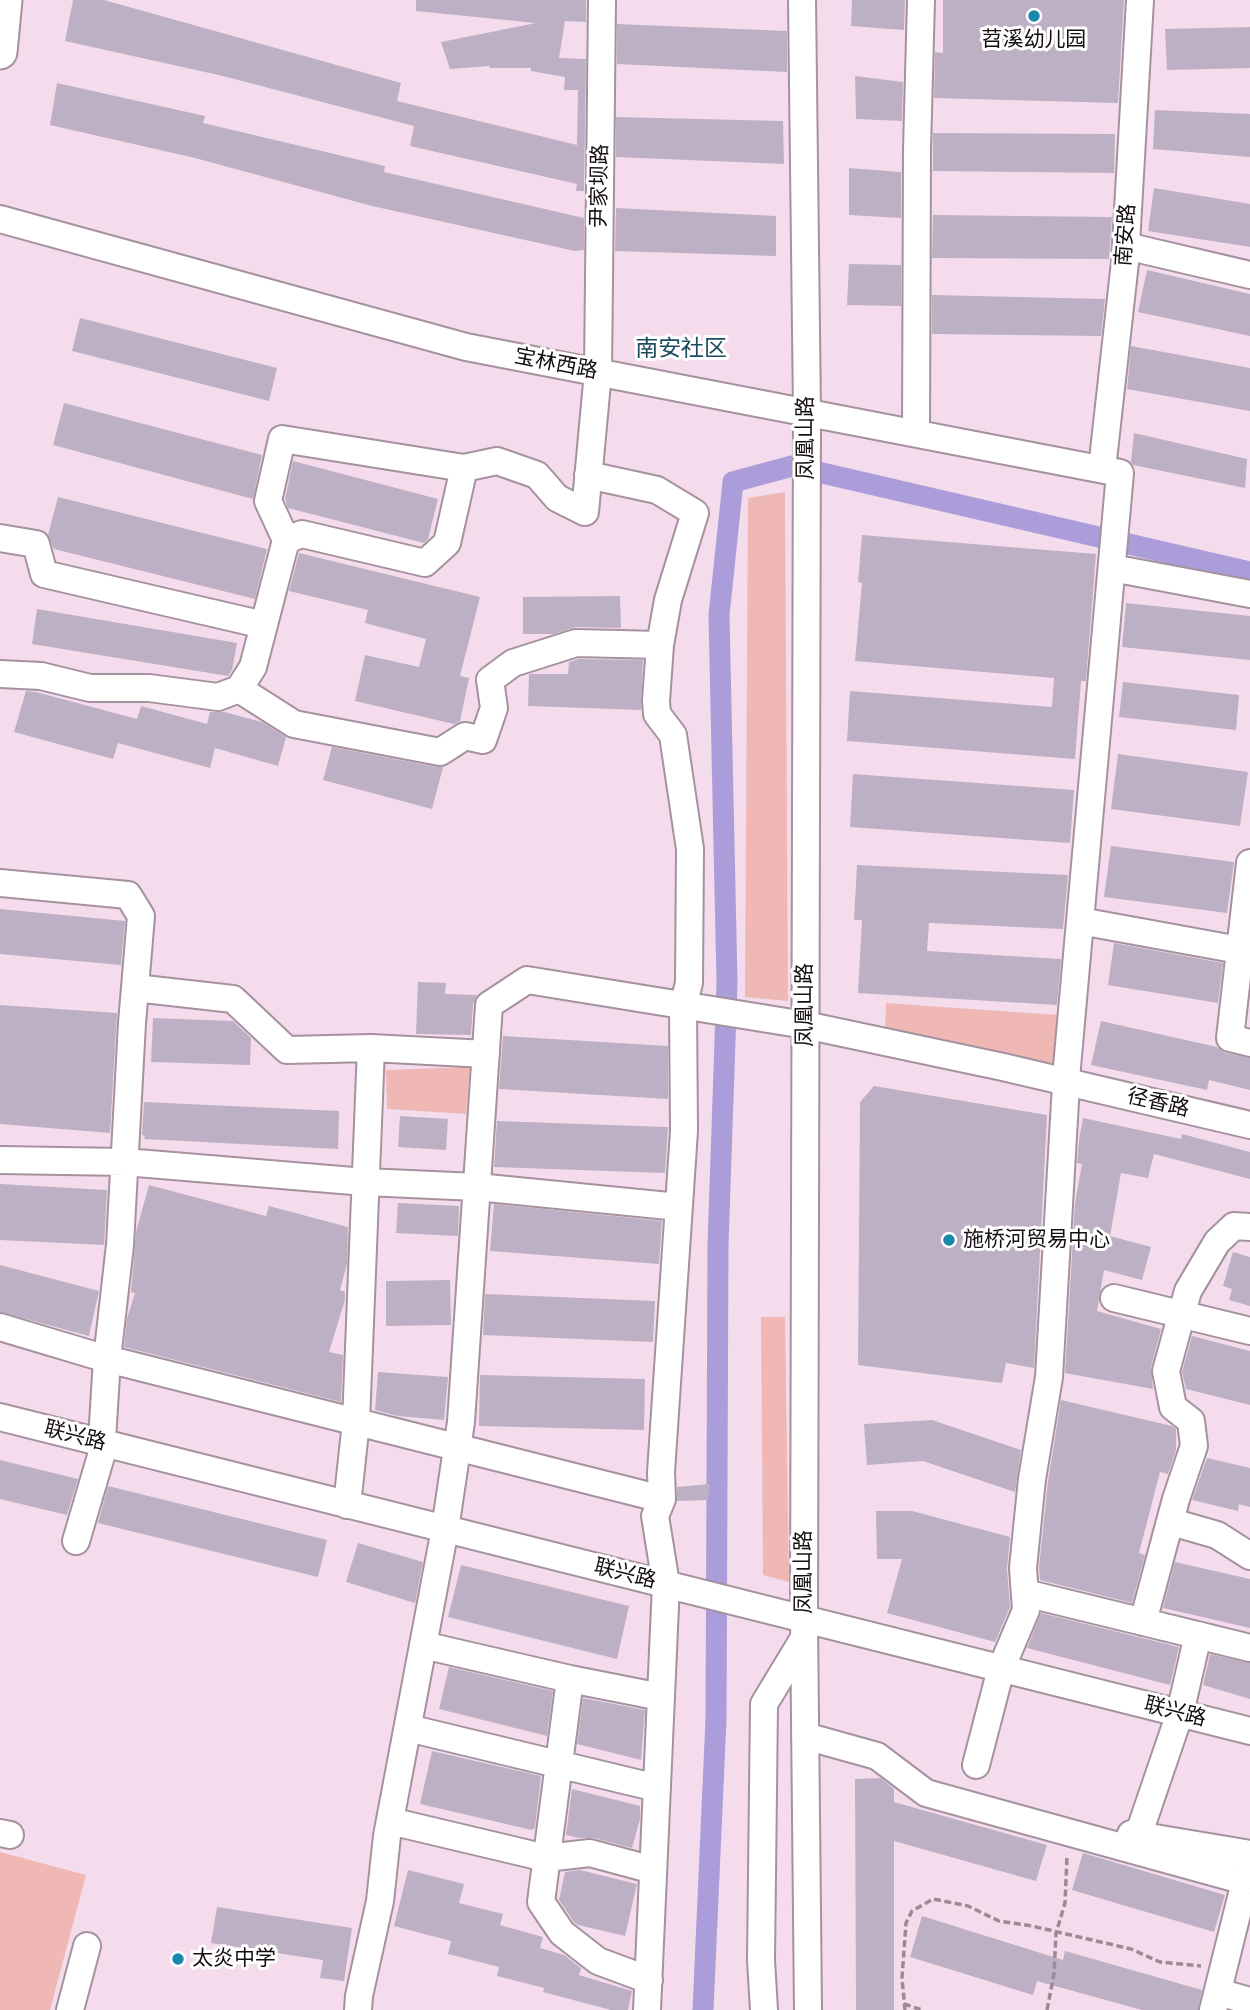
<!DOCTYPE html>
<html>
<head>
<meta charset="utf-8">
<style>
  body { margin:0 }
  canvas { display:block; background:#f4dcec }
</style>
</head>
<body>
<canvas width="1250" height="2010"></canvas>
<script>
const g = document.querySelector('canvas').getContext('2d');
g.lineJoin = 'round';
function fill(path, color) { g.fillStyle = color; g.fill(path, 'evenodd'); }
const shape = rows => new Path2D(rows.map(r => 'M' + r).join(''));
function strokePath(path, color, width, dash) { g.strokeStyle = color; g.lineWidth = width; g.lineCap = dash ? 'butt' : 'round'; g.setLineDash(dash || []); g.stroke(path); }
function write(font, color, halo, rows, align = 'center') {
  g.font = font + ' "PT Sans","Noto Sans SC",sans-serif'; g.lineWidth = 6; g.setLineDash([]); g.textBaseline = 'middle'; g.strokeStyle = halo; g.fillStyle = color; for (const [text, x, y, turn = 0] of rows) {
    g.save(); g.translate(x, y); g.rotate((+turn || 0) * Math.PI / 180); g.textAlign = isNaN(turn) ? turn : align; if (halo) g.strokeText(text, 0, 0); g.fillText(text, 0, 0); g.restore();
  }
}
fill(shape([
  [785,492,788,1001,745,997,748,498],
  [886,1003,1072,1016,1067,1067,885,1031],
  [470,1067,466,1114,387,1109,386,1070],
  [761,1317,785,1317,789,1582,763,1575],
  [0,1852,86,1875,50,2010,0,2010]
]), '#efb8b5');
strokePath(shape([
  [703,2010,716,1719,718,1245,727,982,719,615,733,482,792,466,1250,572]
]), '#aa9dd9', 21);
fill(shape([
  [73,0,104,0,401,83,397,101,577,145,578,90,564,90,565,77,531,71,531,68,490,68,489,66,450,69,441,42,536,23,416,11,416,0,586,0,586,22,565,21,559,58,586,59,584,191,576,191,577,184,410,146,414,126,223,76,65,41],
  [852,0,905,0,904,30,851,26],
  [943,0,1124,0,1118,103,934,98,935,52,943,53],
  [617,24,787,31,787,72,617,64],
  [1250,27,1250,68,1167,70,1165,29],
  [855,76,903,82,902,121,856,119],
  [57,83,205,116,203,123,385,166,384,172,584,218,584,250,575,251,372,206,195,158,50,125],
  [1155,110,1250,114,1250,157,1153,149],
  [616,117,783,121,784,164,616,157],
  [933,133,1115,134,1114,173,933,171],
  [849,168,901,172,901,218,849,215],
  [1154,188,1250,204,1250,247,1148,231],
  [616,208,776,216,776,256,615,251],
  [933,215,1112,217,1109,259,932,258],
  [849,264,901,265,901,306,847,305],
  [1147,270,1250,294,1250,336,1138,312],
  [932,295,1105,299,1101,336,932,334],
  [80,318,277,368,269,401,72,351],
  [1131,346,1250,368,1250,411,1127,389],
  [64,403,262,455,253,499,53,445],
  [1134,433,1247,459,1245,488,1133,465,1131,462],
  [293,461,438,499,428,539,424,543,288,508,285,499],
  [58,497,267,549,255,599,54,549,48,535],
  [862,535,1096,554,1086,681,1081,681,1075,759,847,741,850,691,1052,707,1054,678,855,661,862,583,858,582],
  [299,553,480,597,460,676,469,678,460,721,454,724,355,701,365,655,419,667,426,639,365,623,368,610,289,591],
  [620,596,621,628,576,627,554,634,523,634,523,597],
  [1126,603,1250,616,1250,660,1122,647],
  [37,609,237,643,232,670,228,676,32,644],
  [578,659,643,660,641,710,528,706,529,674,568,674,569,662],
  [1123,682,1239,695,1236,730,1119,717],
  [26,691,36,692,137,719,141,706,207,724,210,712,224,712,262,722,286,737,278,766,215,748,210,768,118,743,113,759,14,732],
  [332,747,437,767,443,767,432,809,323,780],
  [1118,754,1248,772,1240,826,1111,809],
  [853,774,1074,790,1070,843,850,827],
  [1111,846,1234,862,1227,913,1104,897],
  [857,865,1068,875,1063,929,929,923,927,951,1061,959,1057,1005,858,993,862,920,854,920],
  [0,909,125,921,121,965,0,954],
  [1114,943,1223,963,1218,1003,1108,985],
  [418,982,446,983,445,994,477,995,473,1004,471,1035,416,1034],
  [0,1005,117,1013,110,1133,0,1124],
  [153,1018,233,1021,251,1038,250,1065,151,1062],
  [1101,1021,1217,1047,1226,1053,1250,1058,1250,1090,1209,1080,1207,1090,1091,1065],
  [503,1036,668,1046,668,1099,499,1089],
  [874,1086,1047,1115,1034,1368,1006,1363,1002,1383,858,1365,860,1102],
  [144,1102,339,1111,338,1149,144,1139,145,1136,142,1135],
  [400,1116,448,1119,446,1150,398,1147],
  [1083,1118,1181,1139,1182,1134,1250,1152,1250,1179,1154,1154,1148,1178,1121,1173,1110,1236,1151,1247,1142,1280,1104,1270,1097,1311,1161,1329,1151,1367,1153,1389,1065,1373,1075,1203,1082,1164,1077,1163,1079,1140],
  [497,1121,668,1127,665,1173,494,1167],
  [0,1184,107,1190,104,1245,0,1240],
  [149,1185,266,1216,269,1206,348,1227,347,1264,340,1290,345,1292,345,1300,329,1352,343,1355,341,1402,124,1347,127,1319,135,1293,131,1292,136,1232],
  [398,1203,459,1206,458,1236,396,1233],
  [494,1204,662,1221,659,1264,490,1251],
  [1233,1252,1250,1257,1250,1306,1229,1300,1232,1289,1223,1286],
  [0,1265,99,1291,89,1336,0,1312],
  [450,1280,451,1325,386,1326,386,1281],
  [485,1294,655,1301,653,1342,483,1335],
  [1192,1336,1250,1351,1250,1405,1186,1389,1182,1372],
  [378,1372,448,1377,444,1420,398,1416,375,1410],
  [480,1375,645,1379,644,1430,479,1426],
  [1061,1400,1172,1426,1176,1429,1176,1450,1168,1474,1160,1472,1139,1553,1145,1555,1132,1603,1040,1580,1039,1568,1048,1481],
  [932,1420,1021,1450,1015,1492,923,1461,867,1465,864,1424],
  [1207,1458,1250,1468,1250,1507,1239,1504,1238,1511,1192,1500],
  [0,1460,78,1479,67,1515,0,1499],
  [710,1484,708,1500,677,1501,677,1487],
  [108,1486,327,1540,318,1577,98,1523],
  [876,1511,912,1511,1010,1537,1007,1569,1010,1607,995,1642,887,1613,902,1559,877,1559],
  [358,1543,423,1562,415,1603,346,1582],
  [1175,1562,1250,1579,1250,1628,1163,1608],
  [461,1565,629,1606,617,1659,448,1617],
  [1041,1613,1179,1647,1170,1685,1027,1648],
  [1210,1654,1250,1663,1250,1699,1203,1685],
  [449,1667,553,1691,547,1736,439,1709],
  [583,1698,645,1710,641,1760,577,1744],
  [432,1751,541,1776,535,1827,532,1830,420,1804],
  [881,1778,894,1789,894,1802,1047,1845,1036,1881,894,1841,894,2010,856,2010,855,1779],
  [572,1789,640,1806,640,1819,632,1848,594,1838,579,1838,566,1835],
  [1083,1853,1225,1895,1214,1932,1072,1890],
  [408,1870,464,1884,459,1903,503,1914,500,1925,543,1937,540,1948,564,1955,581,1968,579,1975,632,1991,628,2010,611,2010,543,1992,544,1988,497,1976,499,1967,448,1954,451,1941,394,1926],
  [580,1870,637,1884,625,1936,578,1925,574,1922,559,1900,565,1872],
  [217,1907,352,1928,344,1981,320,1978,323,1960,211,1943],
  [922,1916,1063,1960,1065,1951,1202,1990,1198,2010,1142,2010,1037,1981,1033,1995,910,1957]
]), '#beb0c4');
const minor = shape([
  [802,0,807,412,804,1619,808,2010],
  [0,219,466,347,1120,473,1067,1067,1049,1377,1032,1479,1023,1568,1026,1610,1001,1669,976,1765],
  [1126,246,1250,275],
  [916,433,917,150,921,0],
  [1102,469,1125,262,1140,0],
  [588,475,657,490,695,513,668,600,660,645,656,701,657,714,673,735,690,849,689,983,683,1006,684,1131,661,1472,662,1499,655,1516,666,1584,647,2010],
  [0,538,36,544,44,574,264,625],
  [286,540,268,501,282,439,464,468],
  [1112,568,1250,594],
  [0,674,41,676,90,688,149,688,218,697,239,689,253,667,286,540,302,534,425,563,447,543,464,468,497,461,537,475,557,498,585,512,598,372,602,0],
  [239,689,294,724,440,752,465,736,483,740,494,708,490,680,513,663,576,643,660,645],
  [1250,863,1230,1038,1250,1043],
  [0,883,128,895,141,916,132,1023,120,1245,107,1359,101,1456,76,1541],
  [1080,921,1250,952],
  [135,988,233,999,287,1050,371,1048],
  [0,1160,125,1162,365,1182,477,1187,679,1207],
  [1114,1298,1250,1331],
  [0,1327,107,1359,662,1499],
  [0,1417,1250,1731],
  [347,1505,356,1422,371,1048,486,1054],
  [1171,1519,1175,1523,1217,1535,1250,1556],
  [1025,1593,1250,1648],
  [1143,1622,1176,1499,1194,1446,1191,1421,1173,1407,1166,1371,1188,1291,1217,1242,1234,1226,1250,1227],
  [423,1645,570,1679],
  [408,1728,657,1788],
  [805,1736,877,1756,926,1793,1245,1881],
  [390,1821,546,1858,590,1853,653,1870],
  [0,1833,10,1835],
  [1131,1834,1250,1854],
  [1138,1836,1180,1713,1198,1635],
  [649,1980,598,1961,562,1933,541,1902,570,1679,661,1697],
  [1218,1992,1250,2001],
  [70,2010,87,1946],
  [358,2010,359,1996,380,1901,387,1836,445,1529,461,1422,489,1005,527,980,805,1025,1003,1067,1250,1125],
  [764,2010,761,1960,764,1704,804,1638],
  [1213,2010,1249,1866]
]);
const major = shape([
  [0,52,5,0]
]);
strokePath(minor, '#a6919f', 30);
strokePath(major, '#a6919f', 37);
strokePath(shape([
  [904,2004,922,2010],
  [905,2010,902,1978,906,1923,912,1911,933,1899,968,1906,999,1921,1032,1926,1131,1949,1160,1962,1201,1966],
  [1047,2010,1054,1974,1056,1933,1065,1903,1067,1856]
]), '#9c8a96', 3.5, [7, 3.5]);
strokePath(minor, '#fff', 26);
strokePath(major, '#fff', 33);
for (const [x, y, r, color] of [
  [1034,16,7,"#1987ae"],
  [949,1240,7,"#1987ae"],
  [178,1959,7,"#1987ae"]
]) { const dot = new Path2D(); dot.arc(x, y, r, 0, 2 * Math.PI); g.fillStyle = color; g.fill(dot); strokePath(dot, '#fff', 2.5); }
write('21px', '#140d12', '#fff', [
  ["苕溪幼儿园",1034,40,"center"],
  ["施桥河贸易中心",963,1240],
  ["太炎中学",192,1959]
], 'left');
write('21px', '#140d12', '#fff', [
  ["尹家坝路",600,186,-89],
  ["南安路",1126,235,-86],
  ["宝林西路",556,364,11],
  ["凤凰山路",806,438,-90],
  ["凤凰山路",805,1005,-90],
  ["径香路",1158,1103,13],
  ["联兴路",75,1436,14],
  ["凤凰山路",804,1572,-90],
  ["联兴路",625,1574,14],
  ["联兴路",1175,1712,14]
]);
write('23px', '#1c4b5f', '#fff', [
  ["南安社区",681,349]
]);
</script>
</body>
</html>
